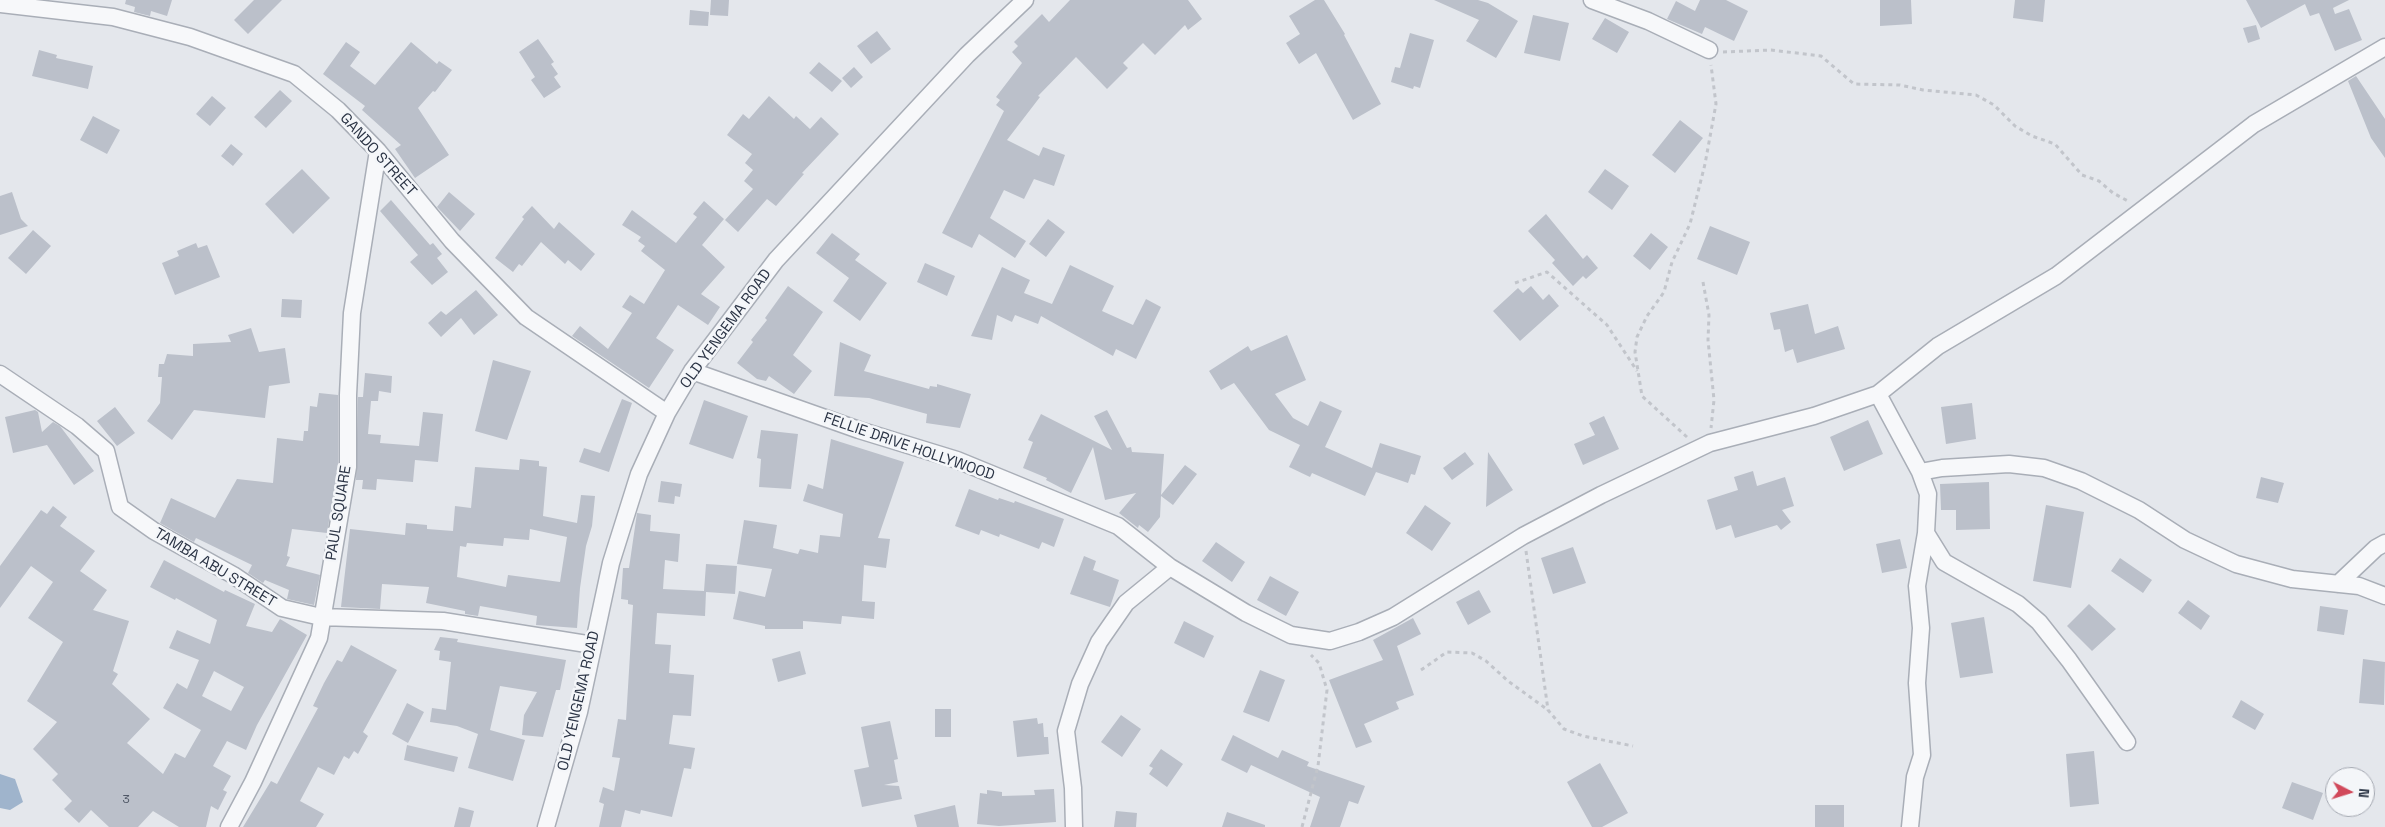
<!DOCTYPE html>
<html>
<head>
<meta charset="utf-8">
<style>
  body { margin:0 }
  #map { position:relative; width:2385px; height:827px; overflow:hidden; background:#e4e7ec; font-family:"Space Grotesk",sans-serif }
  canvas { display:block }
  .north { position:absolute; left:2325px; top:767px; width:50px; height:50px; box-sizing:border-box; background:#f4f6f9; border:1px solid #a4a8b1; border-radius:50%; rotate:95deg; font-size:14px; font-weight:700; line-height:20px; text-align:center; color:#2b3445 }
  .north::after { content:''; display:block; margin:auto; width:18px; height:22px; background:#d1495b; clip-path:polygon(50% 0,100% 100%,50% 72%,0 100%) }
</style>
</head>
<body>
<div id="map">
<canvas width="2385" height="827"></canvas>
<div class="north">N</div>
</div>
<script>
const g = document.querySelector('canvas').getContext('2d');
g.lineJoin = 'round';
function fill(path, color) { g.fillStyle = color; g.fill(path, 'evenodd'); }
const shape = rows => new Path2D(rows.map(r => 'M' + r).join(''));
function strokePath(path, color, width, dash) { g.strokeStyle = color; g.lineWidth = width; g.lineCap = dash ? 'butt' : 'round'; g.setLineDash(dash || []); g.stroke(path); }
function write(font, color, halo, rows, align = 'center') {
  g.font = font + ' "Space Grotesk",sans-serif'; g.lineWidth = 5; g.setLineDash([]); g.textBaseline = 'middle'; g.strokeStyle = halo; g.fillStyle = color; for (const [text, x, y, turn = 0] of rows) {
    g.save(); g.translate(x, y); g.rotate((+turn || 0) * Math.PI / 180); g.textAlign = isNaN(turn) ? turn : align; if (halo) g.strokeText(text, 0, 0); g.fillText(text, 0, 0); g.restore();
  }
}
fill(shape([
  [0,774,15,779,23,802,10,810,0,808]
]), '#9fb4cc');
fill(shape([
  [126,0,172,0,167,16,151,11,150,16,134,12,135,7,125,4],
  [254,0,282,0,248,34,234,20],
  [711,0,729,0,728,16,710,15],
  [1070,0,1188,0,1202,19,1188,30,1185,25,1155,55,1143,43,1123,63,1128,68,1107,89,1076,57,1038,96,1040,97,1007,140,1039,156,1043,147,1065,155,1054,186,1034,179,1024,199,1004,190,990,218,1026,241,1015,258,979,234,972,248,942,233,1004,111,996,105,1000,100,996,97,1022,63,1012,52,1018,46,1014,42,1042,14,1049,22],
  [1315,0,1324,0,1345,34,1344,35,1381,104,1353,120,1316,53,1299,64,1286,43,1300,34,1289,16],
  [1434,0,1478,0,1488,3,1518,21,1496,58,1466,41,1479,20],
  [1700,0,1726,0,1748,11,1734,41,1705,27,1702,34,1667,19,1676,1,1695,11],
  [1880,0,1911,0,1912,24,1880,26],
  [2015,0,2045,0,2043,22,2013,18],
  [2246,0,2349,0,2333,8,2335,14,2349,9,2362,40,2335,51,2319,13,2310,16,2305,4,2261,28],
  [690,10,709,12,708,26,689,25],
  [1533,15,1569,23,1560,61,1524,53],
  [1605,18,1629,32,1617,53,1592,39],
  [2256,25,2260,39,2248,43,2243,28],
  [877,31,891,49,871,64,857,46],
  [1410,33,1434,40,1420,88,1414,86,1413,89,1391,82,1395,67,1400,68],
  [538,39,554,62,551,64,558,74,554,77,561,87,544,98,531,80,535,77,519,52],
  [346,42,360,52,350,66,375,85,411,42,437,64,439,61,452,70,435,92,433,91,418,108,449,155,415,178,395,149,401,145,362,110,365,106,323,74],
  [39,50,57,55,56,58,93,66,88,89,32,76],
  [819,62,842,81,832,92,809,73],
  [854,67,863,77,851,88,842,78],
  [2356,76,2385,119,2385,158,2371,138,2348,81],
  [280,90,292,101,266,128,254,117],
  [212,96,226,108,210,126,196,114],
  [769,96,794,119,796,116,810,129,821,117,839,134,802,173,804,174,776,206,767,199,738,232,725,220,753,189,744,181,753,170,745,163,752,154,727,135,743,114,749,119],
  [93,116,120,130,107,154,80,140],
  [1680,120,1703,138,1675,173,1652,155],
  [231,144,243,154,233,166,221,156],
  [302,169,330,198,293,234,265,204],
  [1605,169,1629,186,1612,210,1588,192],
  [12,192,21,219,28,226,0,235,0,196],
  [449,192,475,214,460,231,437,207],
  [391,200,430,245,433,243,442,254,437,258,448,272,432,285,410,262,418,255,380,211],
  [704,201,724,219,702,245,725,267,701,294,720,307,708,325,678,305,656,338,674,350,649,388,572,336,580,326,608,349,632,313,622,307,630,295,644,304,665,270,641,251,645,246,638,241,641,237,622,225,632,210,676,243,697,217,693,214],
  [532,206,554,229,559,222,595,254,581,271,568,260,565,264,541,242,522,266,519,264,513,272,495,258,524,219,522,217],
  [1546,214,1583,259,1587,255,1598,268,1586,279,1583,276,1573,286,1552,263,1555,260,1528,231],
  [1048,219,1065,232,1046,257,1029,244],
  [1710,226,1750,242,1737,275,1697,259],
  [33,230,51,246,26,274,8,258],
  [832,233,860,254,855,260,887,283,860,321,833,301,849,278,816,253],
  [1651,233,1668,247,1650,270,1633,256],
  [196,243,198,248,207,245,220,277,175,295,162,263,179,256,177,251],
  [925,263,955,276,947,296,917,282],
  [1070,265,1114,286,1102,311,1133,325,1146,299,1161,307,1136,359,1116,349,1113,356,1041,316,1038,324,1015,315,1012,322,997,315,992,340,971,336,1002,267,1030,280,1024,293,1052,304],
  [788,286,823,312,793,355,812,371,794,394,769,376,766,381,757,379,737,363,753,342,751,340,767,320,765,318],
  [1531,286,1543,300,1549,294,1559,306,1520,341,1493,311,1518,288,1523,293],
  [476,290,498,315,474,335,461,318,441,337,428,323,441,311,446,315],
  [282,299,302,300,301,318,281,317],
  [1808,304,1815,334,1838,326,1845,349,1797,363,1793,349,1785,352,1780,329,1774,330,1770,313],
  [251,328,259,352,285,348,290,383,269,386,265,418,194,410,172,440,147,421,160,403,162,377,158,377,159,364,164,364,167,354,193,356,193,344,231,342,228,335],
  [1287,335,1306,380,1275,394,1293,418,1308,426,1320,401,1342,411,1325,447,1372,468,1380,443,1421,456,1415,475,1411,474,1408,483,1376,472,1365,496,1312,473,1310,477,1289,467,1300,445,1269,430,1234,383,1221,390,1209,371,1248,346,1251,351],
  [840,342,871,355,864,371,929,389,930,386,937,387,937,384,971,394,960,428,926,423,927,414,869,398,834,396],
  [493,360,531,371,507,440,475,431],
  [365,373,392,376,391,393,379,391,378,401,371,401,368,434,381,435,380,443,419,446,423,412,443,414,438,462,415,460,413,482,377,479,376,490,362,489,363,480,356,480,358,397,363,397],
  [319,393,338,395,338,466,327,533,292,529,287,556,290,557,286,566,320,575,314,605,287,599,289,590,265,580,263,583,248,573,252,565,196,538,194,542,160,523,171,498,215,518,237,479,273,483,277,438,303,441,304,431,308,431,310,406,317,407],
  [622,399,632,403,609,472,579,462,584,448,600,453],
  [704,400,748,416,733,459,689,444],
  [1972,403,1976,439,1946,444,1941,407],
  [115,407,135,433,117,446,97,421],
  [35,410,38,412,42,432,53,422,60,426,94,471,74,485,47,445,13,453,5,417],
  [1107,410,1127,448,1131,447,1132,452,1164,454,1161,495,1185,465,1197,474,1173,505,1161,496,1160,517,1148,532,1139,525,1138,528,1119,513,1136,493,1105,500,1093,447,1071,493,1046,480,1047,478,1023,468,1033,442,1028,440,1041,414,1112,450,1094,416],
  [1604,416,1619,449,1583,465,1574,444,1595,435,1589,423],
  [1868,420,1883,454,1844,471,1830,437],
  [761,430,798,434,791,489,759,487,761,459,757,458],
  [831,439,904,462,878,538,890,539,886,568,864,565,862,601,875,602,874,619,842,616,841,624,803,621,803,629,765,629,765,626,733,619,739,591,765,597,772,569,737,564,744,520,777,525,773,548,798,554,800,549,818,553,820,535,840,537,843,514,803,501,808,484,823,489],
  [1465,452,1474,464,1452,480,1443,468],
  [1488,452,1513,490,1486,507],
  [520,459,539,461,539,466,547,467,543,516,577,523,581,495,595,496,592,526,586,546,580,588,577,628,536,625,537,616,480,606,478,616,465,614,465,611,426,603,429,587,382,584,380,609,341,607,350,529,405,535,406,523,427,525,427,529,453,531,455,506,471,508,475,467,519,470],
  [530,529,567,537,560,582,508,575,506,587,457,577,460,546,466,547,467,543,503,546,504,538,529,540],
  [1753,471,1757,486,1785,477,1794,506,1782,510,1791,522,1781,530,1777,525,1735,538,1731,525,1716,530,1707,500,1738,490,1734,477],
  [2261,477,2284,483,2278,503,2256,498],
  [661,481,682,484,680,497,675,496,674,504,658,502],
  [1989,482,1990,529,1956,530,1956,510,1941,510,1940,484],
  [969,489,998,500,999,498,1014,503,1015,501,1064,519,1054,547,1042,542,1039,549,1000,534,999,537,981,530,979,535,955,526],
  [1425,505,1451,523,1432,551,1406,533],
  [2046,505,2084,512,2071,588,2033,581],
  [53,506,67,517,60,526,95,551,80,571,107,590,93,610,129,621,113,671,118,674,112,684,150,719,127,743,163,774,175,753,185,758,201,730,163,708,177,683,187,689,199,660,169,648,177,630,210,644,217,620,176,598,175,600,150,587,164,560,224,592,225,590,255,604,246,626,272,632,280,619,307,635,257,725,246,750,227,741,213,766,231,776,223,790,227,792,218,810,211,806,206,827,179,827,153,811,138,827,109,827,91,810,79,823,64,809,72,801,52,780,58,774,33,749,57,722,27,701,63,642,28,618,53,582,31,566,0,608,0,566,41,510,47,514],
  [214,671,244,687,231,711,202,696],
  [637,513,651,515,650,531,680,534,678,562,665,560,663,589,704,591,706,564,737,566,735,594,706,592,705,616,657,613,655,644,671,645,669,673,694,675,691,716,673,715,669,744,695,748,691,769,684,768,672,817,641,810,640,814,625,810,621,827,599,827,604,804,599,802,603,787,614,791,620,758,612,757,618,719,626,720,633,605,628,604,628,600,621,599,623,568,629,568],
  [1900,539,1907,568,1882,573,1876,544],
  [1216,542,1245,562,1232,582,1202,561],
  [1573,547,1586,583,1553,594,1541,558],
  [1084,556,1096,561,1093,570,1119,580,1110,607,1070,594],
  [2120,558,2152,580,2143,593,2111,571],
  [1270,576,1299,592,1286,616,1257,600],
  [1479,590,1491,612,1468,625,1456,602],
  [2188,600,2210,616,2201,630,2178,613],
  [2089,604,2116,629,2092,651,2067,626],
  [2320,606,2348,610,2344,635,2317,631],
  [1984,617,1993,673,1960,678,1951,623],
  [1413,618,1421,634,1397,646,1414,695,1396,702,1399,709,1364,724,1372,742,1356,748,1329,680,1383,660,1373,640],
  [1184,621,1214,636,1204,658,1174,643],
  [440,637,458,639,457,642,566,660,560,690,556,690,543,737,522,735,524,715,537,692,500,686,490,730,525,740,513,781,468,768,478,734,457,726,430,722,432,708,446,710,451,662,439,660,440,651,434,650],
  [351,645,397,670,363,732,368,736,358,754,354,751,349,759,344,756,334,775,318,767,300,801,324,814,316,827,243,827,271,781,277,784,318,708,313,706,324,683,337,660,342,662],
  [800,651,806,674,778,682,772,659],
  [2363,659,2385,662,2384,705,2359,703],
  [1260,670,1285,680,1269,722,1243,712],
  [2241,700,2264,714,2255,730,2232,717],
  [407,703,424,712,408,743,392,734],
  [935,709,951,709,951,737,935,737],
  [1121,715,1141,729,1122,757,1101,742],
  [1037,718,1038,724,1043,723,1044,737,1048,737,1049,754,1017,757,1013,721],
  [890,721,898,759,894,760,898,782,884,785,899,786,902,799,862,807,854,770,869,767,861,727],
  [1233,735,1278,758,1282,750,1309,762,1307,766,1365,786,1358,804,1349,801,1340,827,1310,827,1320,797,1251,765,1247,773,1221,760],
  [407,745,458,757,454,772,404,760],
  [1161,749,1183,764,1167,787,1149,774,1153,768,1149,766],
  [2094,751,2099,804,2070,807,2066,754],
  [1600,763,1628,813,1602,827,1592,827,1567,782],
  [2292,782,2323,793,2313,820,2282,808],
  [1054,789,1056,822,999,826,977,824,980,793,987,794,987,790,1002,792,1002,796,1035,795,1034,790],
  [955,805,959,827,917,827,914,815],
  [1815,805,1844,805,1844,827,1815,827],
  [459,807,474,811,470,827,454,827],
  [1116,811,1137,813,1136,827,1114,827],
  [1227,812,1265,825,1265,827,1222,827]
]), '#bbc0ca');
const street = shape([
  [1592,0,1648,21,1709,50],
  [0,4,113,17,190,37,294,74,338,110,378,151,452,241,526,317,667,413],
  [692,371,859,430,957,460,1118,526,1170,567,1246,613,1291,635,1330,641,1359,632,1393,617,1523,536,1601,495,1710,443,1814,416,1878,394,1938,346,2056,276,2254,124,2385,47],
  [0,374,77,426,106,451,120,507,154,531,233,575,282,608,321,617,443,621,593,645],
  [1878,394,1920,472,1928,494,1926,533,1944,562,2018,604,2039,622,2069,660,2127,742],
  [1920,472,1942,468,2009,464,2044,468,2081,481,2139,510,2185,540,2236,564,2292,579,2359,586,2385,596],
  [2338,584,2376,548,2385,543],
  [229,827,253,782,319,638,348,467,348,395,352,313,378,151],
  [546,827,579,712,611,563,639,474,667,413,692,371,776,260,967,55,1025,0],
  [1074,827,1073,788,1066,731,1080,684,1099,642,1126,603,1170,567],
  [1910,827,1915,777,1922,755,1917,683,1921,628,1917,586,1926,533]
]);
strokePath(street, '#a9aeb7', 19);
strokePath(shape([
  [1723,52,1771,50,1821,56,1854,84,1900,85,1923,90,1976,95,1994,105,2015,126,2032,136,2055,144,2082,175,2099,181,2113,193,2128,201],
  [1703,282,1709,315,1708,340,1714,400,1711,428],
  [1515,283,1547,272,1607,325,1637,371],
  [1687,437,1642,396,1635,352,1637,337,1647,316,1664,292,1672,262,1690,224,1705,164,1716,104,1711,65],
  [1526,551,1548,710,1564,729,1583,736,1633,746],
  [1421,670,1447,652,1472,653,1486,661,1508,681,1548,710],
  [1302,827,1318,766,1327,690,1319,663,1311,655]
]), '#c2c5cb', 3, [4, 4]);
strokePath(street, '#f7f8fa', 16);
write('12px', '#4f5766', null, [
  ["3",126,800]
]);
write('15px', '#2b3445', '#f4f6f9', [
  ["GANDO STREET",378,155,48],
  ["OLD YENGEMA ROAD",726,329,-54],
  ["FELLIE DRIVE HOLLYWOOD",909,447,19],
  ["PAUL SQUARE",339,513,-81],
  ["TAMBA ABU STREET",215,568,31],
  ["OLD YENGEMA ROAD",579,701,-77]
]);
</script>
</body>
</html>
